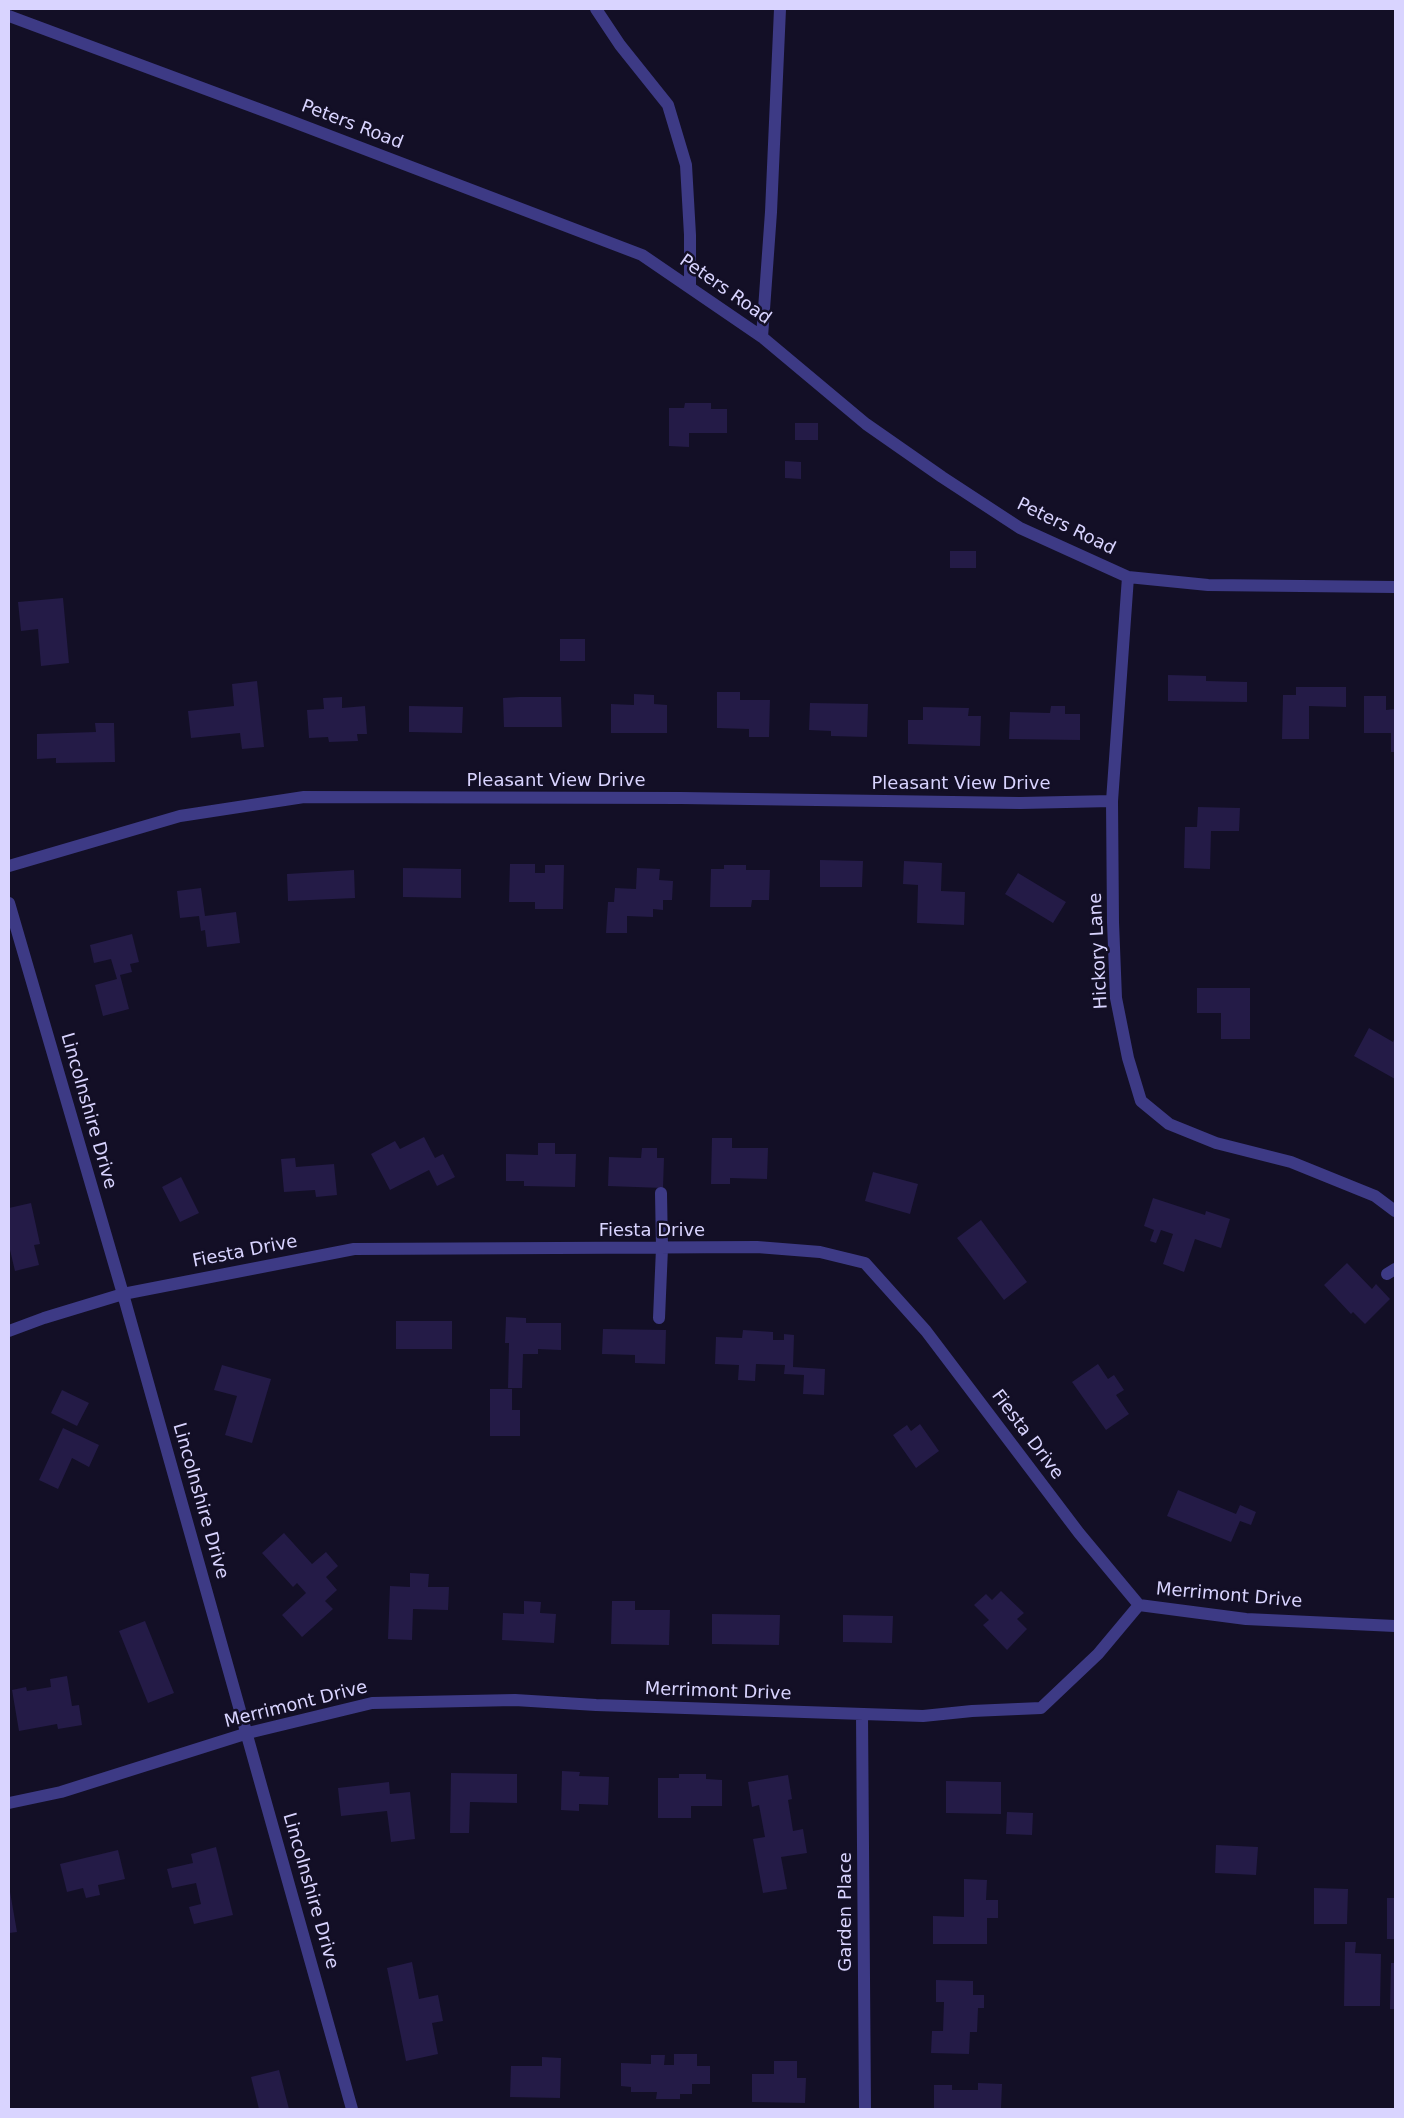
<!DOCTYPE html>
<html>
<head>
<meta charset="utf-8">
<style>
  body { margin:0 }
  #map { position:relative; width:1404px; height:2118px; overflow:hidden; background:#130f26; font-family:"DejaVu Sans",sans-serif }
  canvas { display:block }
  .frame { position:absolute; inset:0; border:10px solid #d9d4ff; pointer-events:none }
</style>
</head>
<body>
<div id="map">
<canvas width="1404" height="2118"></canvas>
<div class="frame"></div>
</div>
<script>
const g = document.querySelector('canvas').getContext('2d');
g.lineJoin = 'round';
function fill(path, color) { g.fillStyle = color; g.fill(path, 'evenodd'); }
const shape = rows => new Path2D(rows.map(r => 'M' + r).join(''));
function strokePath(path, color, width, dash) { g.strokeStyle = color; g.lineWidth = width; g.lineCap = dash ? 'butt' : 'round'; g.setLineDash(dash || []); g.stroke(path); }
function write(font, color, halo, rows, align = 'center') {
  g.font = font + ' "DejaVu Sans",sans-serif'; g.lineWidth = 5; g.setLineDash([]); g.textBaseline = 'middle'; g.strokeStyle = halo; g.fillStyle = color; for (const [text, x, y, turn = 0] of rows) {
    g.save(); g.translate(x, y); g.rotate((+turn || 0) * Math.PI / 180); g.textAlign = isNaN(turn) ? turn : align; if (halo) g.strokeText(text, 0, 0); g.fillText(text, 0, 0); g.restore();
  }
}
fill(shape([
  [685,403,711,403,711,409,727,409,727,433,689,433,689,447,669,446,669,408,684,408],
  [795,423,818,423,818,440,795,440],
  [785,461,801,462,801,479,785,478],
  [950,551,976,551,976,568,950,568],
  [63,598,69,663,41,666,38,629,21,631,18,602],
  [560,639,585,639,585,661,560,661],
  [1168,675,1206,676,1206,681,1247,682,1247,702,1168,701],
  [257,681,264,747,242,749,240,733,191,738,188,711,234,706,232,684],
  [1296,687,1346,687,1346,707,1309,706,1309,739,1282,739,1283,695,1296,695],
  [717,692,740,692,740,700,770,700,769,737,749,737,749,729,717,728],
  [634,694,654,695,654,704,667,705,667,733,611,733,611,704,634,705],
  [1364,696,1386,696,1386,710,1395,709,1395,752,1391,752,1391,733,1364,733],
  [342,697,342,708,365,706,367,734,357,734,358,741,329,742,328,737,309,738,307,710,324,709,323,698],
  [519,697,561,697,562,727,504,727,503,698],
  [810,703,868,704,867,737,831,736,831,731,809,730],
  [409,706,463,707,462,733,409,732],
  [1051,706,1065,706,1065,714,1080,714,1080,740,1009,739,1010,712,1050,713],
  [923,707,969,708,968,716,981,716,980,746,908,744,908,720,923,720],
  [95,723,114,723,115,762,56,763,56,758,37,759,37,734,96,732],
  [1198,807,1240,808,1239,831,1211,831,1210,869,1184,868,1185,827,1197,827],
  [820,860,863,861,862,887,820,887],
  [904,861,942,863,941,891,965,892,964,925,917,923,918,885,903,884],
  [510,864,535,864,535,873,545,873,545,865,564,865,563,909,535,909,535,902,509,902],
  [724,865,746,865,746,870,770,870,769,900,752,900,751,907,710,907,711,869,724,869],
  [403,868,461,869,461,898,403,897],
  [637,868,660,869,659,880,673,881,672,900,663,900,663,910,653,909,653,917,627,916,627,933,606,933,608,902,614,902,615,888,636,889],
  [354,870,355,898,288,901,287,874],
  [1018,873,1066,902,1053,923,1005,894],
  [201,888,205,916,236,912,240,943,207,947,205,930,201,931,199,916,180,918,177,891],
  [132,934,139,962,130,964,132,972,120,975,129,1009,103,1016,95,985,117,979,111,959,94,963,90,945],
  [1197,988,1250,988,1250,1039,1221,1039,1221,1013,1197,1013],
  [1369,1028,1393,1042,1395,1037,1395,1079,1354,1056],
  [424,1137,435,1158,443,1154,455,1177,437,1186,429,1170,390,1190,371,1154,395,1141,400,1149],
  [712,1138,732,1138,732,1148,768,1148,767,1179,730,1178,730,1184,711,1184],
  [538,1143,555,1143,555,1154,576,1154,575,1187,524,1186,524,1181,506,1181,506,1154,538,1155],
  [642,1148,657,1148,657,1158,664,1158,663,1188,608,1186,609,1157,641,1158],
  [295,1158,296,1167,334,1164,337,1195,316,1197,315,1190,284,1192,281,1159],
  [873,1172,918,1184,910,1214,865,1201],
  [181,1177,199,1213,180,1222,162,1187],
  [1153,1198,1205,1215,1206,1211,1230,1219,1221,1248,1195,1239,1184,1272,1163,1264,1173,1234,1161,1230,1156,1243,1150,1241,1154,1230,1144,1226],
  [31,1203,40,1244,34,1245,39,1265,15,1271,10,1250,9,1250,9,1208],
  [981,1220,1027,1282,1004,1300,957,1238],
  [1347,1263,1372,1289,1376,1284,1390,1299,1365,1324,1353,1312,1351,1314,1324,1285],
  [506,1317,526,1318,526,1323,561,1323,561,1350,538,1349,538,1354,523,1354,522,1388,508,1388,509,1343,505,1343],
  [396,1321,452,1321,452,1349,396,1349],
  [603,1329,666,1330,665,1364,635,1363,635,1355,602,1354],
  [743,1330,773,1332,773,1340,784,1340,784,1334,794,1335,793,1367,825,1369,824,1395,803,1394,804,1375,784,1374,785,1365,756,1364,755,1381,738,1380,739,1365,715,1364,716,1337,742,1338],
  [1098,1364,1108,1379,1114,1375,1124,1390,1116,1395,1129,1414,1106,1430,1072,1382],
  [222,1365,271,1379,252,1443,225,1435,237,1396,214,1390],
  [490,1389,512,1389,512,1410,520,1410,520,1436,490,1436],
  [62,1390,89,1403,77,1426,51,1413],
  [920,1424,939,1451,916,1468,893,1435,907,1425,911,1431],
  [63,1428,99,1445,89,1467,72,1458,58,1489,39,1480],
  [1178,1490,1236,1514,1240,1505,1256,1512,1251,1525,1240,1521,1231,1542,1167,1516],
  [284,1533,312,1564,326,1552,338,1566,326,1577,337,1590,325,1601,333,1609,302,1637,282,1615,306,1593,297,1583,293,1587,262,1553],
  [410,1573,429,1574,428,1587,449,1587,448,1610,413,1609,412,1640,388,1639,390,1586,410,1587],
  [1001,1591,1024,1613,1017,1619,1027,1629,1007,1650,983,1625,989,1620,974,1605,986,1594,992,1600],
  [524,1601,541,1602,540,1613,556,1614,554,1643,502,1640,503,1613,524,1614],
  [612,1601,635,1601,635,1610,670,1610,669,1645,611,1644],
  [712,1614,780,1615,779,1645,712,1644],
  [843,1615,893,1616,892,1643,843,1642],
  [145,1621,174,1693,148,1703,119,1631],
  [67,1676,72,1706,79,1705,82,1725,58,1729,57,1724,19,1731,12,1690,26,1687,27,1691,51,1687,50,1679],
  [562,1771,580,1772,579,1776,609,1777,608,1805,579,1804,579,1811,561,1810],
  [451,1773,517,1774,517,1803,470,1802,469,1833,450,1833],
  [679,1774,706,1774,706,1779,722,1780,722,1806,691,1806,691,1818,658,1818,658,1778,679,1778],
  [788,1775,792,1799,788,1800,793,1831,803,1829,807,1853,781,1857,787,1889,763,1893,753,1839,765,1837,759,1805,752,1807,748,1782],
  [946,1781,1001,1782,1001,1814,946,1813],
  [389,1782,390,1794,410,1792,415,1839,391,1842,387,1811,341,1816,338,1788],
  [1007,1812,1033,1813,1032,1835,1006,1834],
  [1216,1845,1258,1847,1256,1875,1215,1873],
  [216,1847,233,1915,194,1924,189,1907,201,1904,196,1883,172,1888,167,1869,193,1863,191,1854],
  [118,1850,125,1879,98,1885,100,1895,86,1898,83,1888,67,1892,60,1864],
  [964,1879,987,1880,986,1900,998,1900,998,1918,987,1918,987,1944,933,1944,933,1916,964,1917],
  [9,1886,17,1932,9,1933],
  [1314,1888,1348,1889,1347,1924,1314,1924],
  [1387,1898,1395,1898,1395,1939,1387,1939],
  [1345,1942,1356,1942,1355,1953,1381,1954,1380,2006,1344,2006],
  [412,1962,419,1999,438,1995,443,2021,432,2023,438,2054,406,2061,387,1968],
  [1391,1963,1395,1963,1395,2009,1390,2009],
  [936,1980,973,1981,973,1995,984,1995,984,2008,978,2008,977,2032,970,2032,969,2054,931,2053,932,2031,943,2031,944,2002,936,2002],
  [674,2054,697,2054,697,2066,710,2066,710,2084,692,2084,692,2094,680,2094,680,2099,656,2099,657,2092,631,2092,631,2087,621,2086,621,2063,651,2064,651,2055,665,2055,664,2065,674,2065],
  [542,2057,561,2058,560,2098,510,2097,511,2066,542,2066],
  [774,2061,797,2061,797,2078,806,2078,805,2103,752,2102,752,2074,774,2074],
  [279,2070,289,2109,259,2109,251,2077],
  [978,2083,1002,2084,1001,2109,934,2109,934,2085,952,2085,952,2090,978,2090]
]), '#241b47');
strokePath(shape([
  [596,9,620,45,668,105,686,165,690,235,690,287],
  [9,16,283,118,642,255,762,337,866,424,942,477,1020,528,1128,577,1208,585,1395,587],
  [762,337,771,212,780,9],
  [1128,577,1112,801,1113,922,1116,998,1128,1058,1141,1101,1169,1124,1216,1143,1291,1162,1375,1196,1395,1211],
  [9,866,180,816,304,797,681,798,1020,803,1112,801],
  [9,903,123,1294,352,2109],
  [1387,1274,1395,1269],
  [659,1318,662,1248,661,1193],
  [9,1331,44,1318,123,1294,354,1249,757,1247,820,1252,865,1263,926,1331,1079,1533,1139,1605],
  [1139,1605,1246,1619,1395,1626],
  [862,1715,865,2109],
  [9,1803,61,1792,248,1733,372,1703,515,1700,596,1705,923,1716,972,1711,1041,1708,1098,1654,1139,1605]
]), '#3d3a85', 12);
write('18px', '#d9d4ff', '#130f26', [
  ["Peters Road",352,125,21],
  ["Peters Road",725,290,35],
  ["Peters Road",1066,527,26],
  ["Pleasant View Drive",556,781],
  ["Pleasant View Drive",961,784],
  ["Hickory Lane",1099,951,-93],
  ["Lincolnshire Drive",88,1111,74],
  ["Fiesta Drive",652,1231],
  ["Fiesta Drive",245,1252,-11],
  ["Fiesta Drive",1027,1435,53],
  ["Lincolnshire Drive",200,1501,74],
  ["Merrimont Drive",1229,1596,5],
  ["Merrimont Drive",718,1692,2],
  ["Merrimont Drive",296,1705,-14],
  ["Lincolnshire Drive",310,1891,74],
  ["Garden Place",846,1912,-90]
]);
</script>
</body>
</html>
